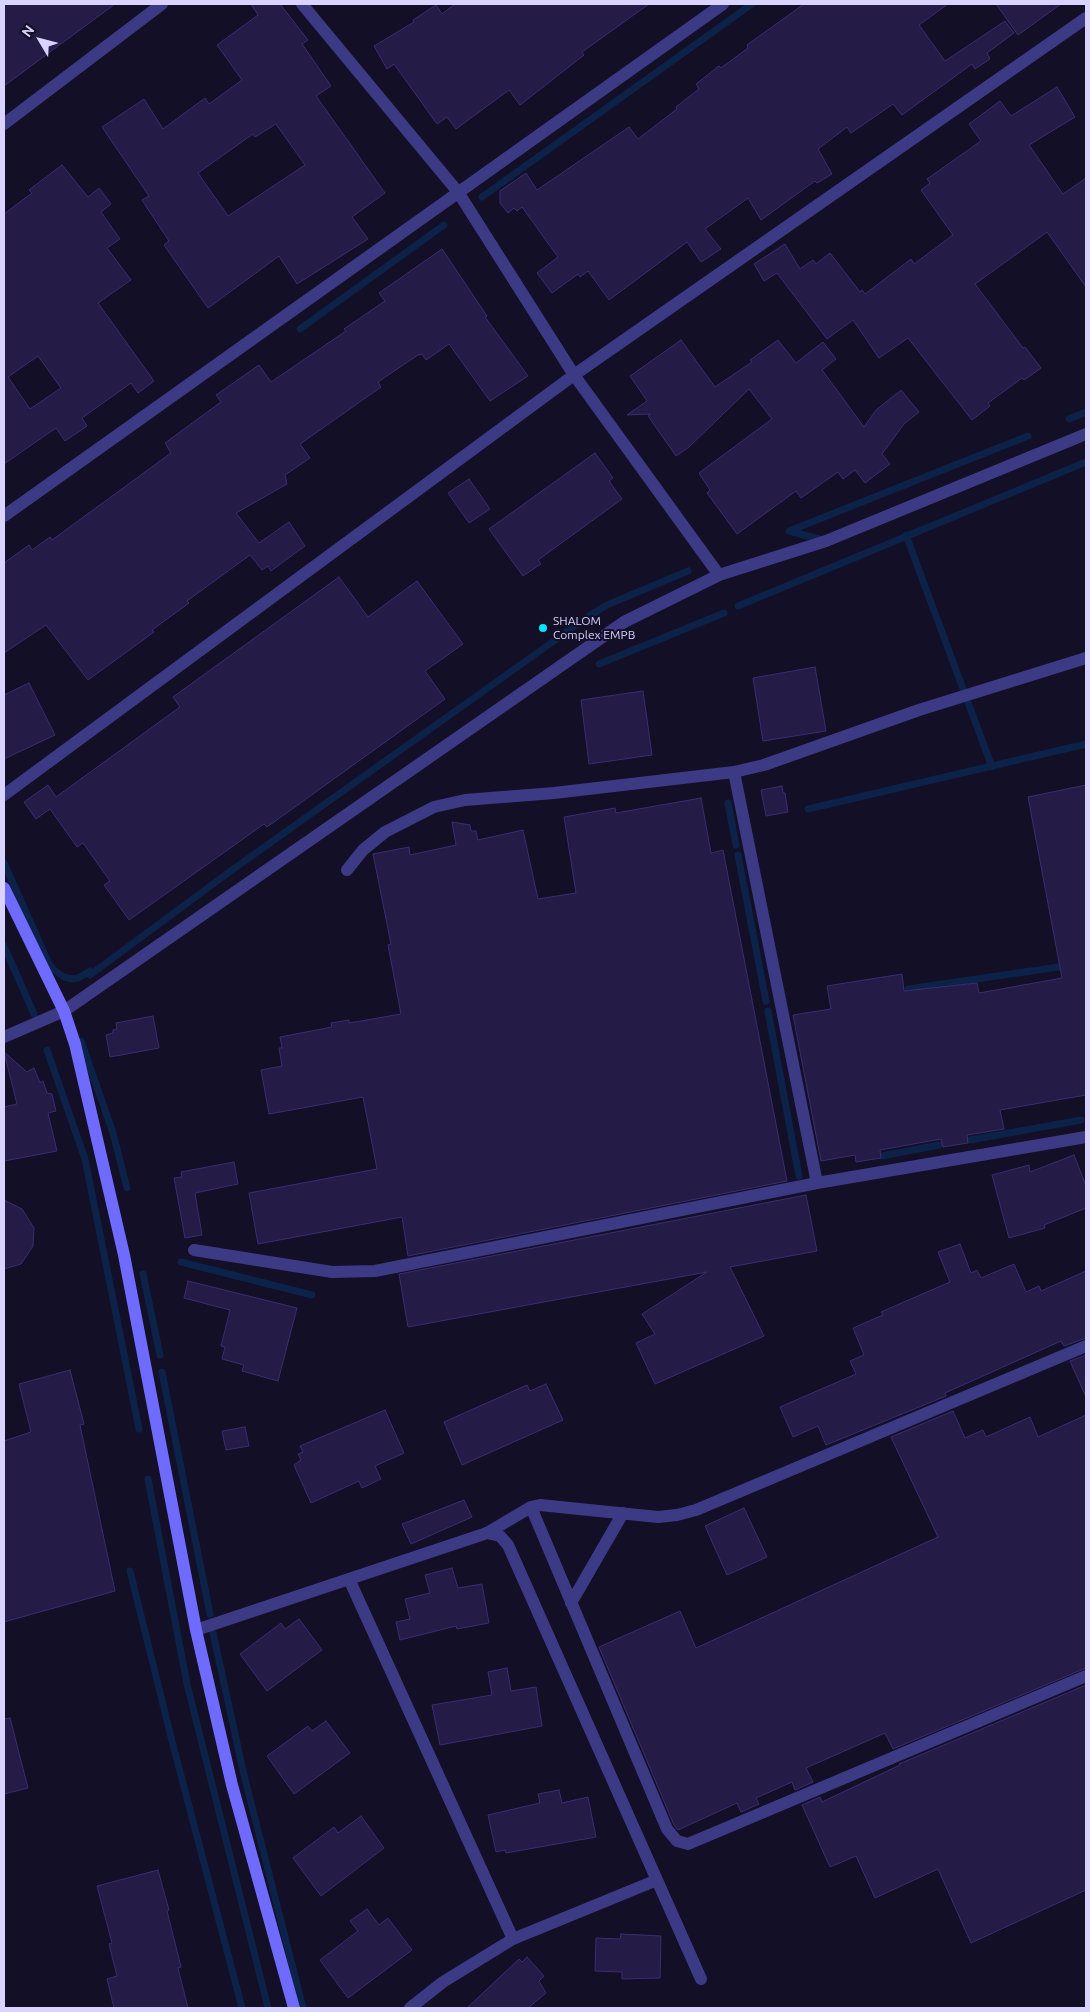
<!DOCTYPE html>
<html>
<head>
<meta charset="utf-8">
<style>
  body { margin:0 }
  #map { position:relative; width:1090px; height:2012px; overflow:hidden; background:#130f26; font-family:Ubuntu,sans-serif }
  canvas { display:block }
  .frame { position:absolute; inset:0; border:5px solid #d9d4ff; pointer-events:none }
  .north { position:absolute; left:15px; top:15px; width:50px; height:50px; -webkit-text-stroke:4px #130f26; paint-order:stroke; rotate:307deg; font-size:14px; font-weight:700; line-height:20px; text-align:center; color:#d9d4ff }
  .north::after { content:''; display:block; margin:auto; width:18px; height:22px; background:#d9d4ff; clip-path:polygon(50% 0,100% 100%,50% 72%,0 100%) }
</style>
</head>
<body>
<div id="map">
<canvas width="1090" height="2012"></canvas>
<div class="frame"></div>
<div class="north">N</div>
</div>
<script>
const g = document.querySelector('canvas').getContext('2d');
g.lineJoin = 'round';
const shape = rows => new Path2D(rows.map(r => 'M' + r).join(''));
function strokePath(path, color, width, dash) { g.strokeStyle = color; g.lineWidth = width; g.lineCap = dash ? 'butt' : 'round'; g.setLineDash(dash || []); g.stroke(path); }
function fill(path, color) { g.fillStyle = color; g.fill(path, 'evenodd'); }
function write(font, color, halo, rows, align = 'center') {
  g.font = font + ' Ubuntu,sans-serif'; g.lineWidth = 4; g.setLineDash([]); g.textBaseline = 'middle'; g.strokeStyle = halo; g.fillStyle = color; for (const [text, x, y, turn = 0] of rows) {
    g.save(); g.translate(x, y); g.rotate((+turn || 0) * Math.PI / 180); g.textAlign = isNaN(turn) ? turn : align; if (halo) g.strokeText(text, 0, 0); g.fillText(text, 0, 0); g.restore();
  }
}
strokePath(shape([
  [482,197,752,4],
  [300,329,444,225],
  [1069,419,1086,412],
  [906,535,992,767],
  [823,540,789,531,1028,436],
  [738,606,1086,462],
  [599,664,724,613],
  [728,803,736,845],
  [808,809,1086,744],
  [738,855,766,1001],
  [4,863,48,962,54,970,64,977,72,979,78,978,90,971],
  [4,946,34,1014],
  [90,975,232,870,589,616,607,605,688,571],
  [908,989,1086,963],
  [768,1011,799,1176],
  [81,1041,113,1133,127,1188],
  [47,1050,85,1159,139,1429],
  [970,1140,1081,1120],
  [882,1156,939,1145],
  [181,1262,312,1295],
  [143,1274,160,1355],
  [162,1372,210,1614],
  [148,1479,187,1684,268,2008],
  [130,1571,173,1745,242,2008],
  [213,1633,244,1775,303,2008]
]), '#0c2248', 7);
const building = shape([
  [4,4,115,4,4,86,4,4],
  [251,4,280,4,308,40,302,44,331,86,316,96,385,193,352,217,368,239,297,284,279,256,208,308,164,245,169,241,142,200,149,196,102,127,144,99,163,129,205,98,209,104,242,80,217,45,258,15,251,4],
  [276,124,305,165,228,216,198,173,253,134,255,137,276,124],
  [455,4,649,4,582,52,584,55,520,105,509,90,456,129,447,117,437,124,394,64,387,69,374,46,414,22,413,20,436,5,442,14,455,4],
  [804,4,948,4,919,25,945,61,1005,21,1014,33,987,53,990,59,975,69,972,64,902,115,893,104,851,133,847,127,818,149,832,174,817,183,815,181,761,220,748,198,705,229,721,249,701,262,687,242,609,300,588,271,580,277,578,274,552,293,537,273,558,257,522,207,517,211,514,208,508,213,500,203,500,191,526,173,537,190,629,127,638,139,677,109,676,107,699,89,696,84,719,66,721,68,748,48,747,45,804,4],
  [996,4,1061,4,1018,35,996,4],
  [1057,87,1075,117,1029,145,1063,194,1086,178,1086,287,1047,232,975,284,1023,348,1025,347,1041,368,1024,380,1022,378,988,403,990,406,972,420,908,338,879,358,853,320,827,339,777,273,764,281,754,264,785,244,800,269,813,260,816,264,830,253,860,292,862,290,865,294,911,259,914,264,953,235,921,190,930,183,927,179,981,141,969,124,1000,101,1011,116,1057,87],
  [62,165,88,197,99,188,111,204,101,212,120,239,107,248,131,280,98,303,154,381,138,393,131,383,82,418,87,426,65,441,56,428,4,464,4,214,32,193,29,190,62,165],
  [38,356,61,388,30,409,8,377,38,356],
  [442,249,487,316,485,317,528,376,490,401,449,344,426,360,422,354,418,355,378,382,381,387,300,444,310,458,285,475,287,484,236,513,259,543,289,522,305,546,287,559,271,571,268,566,262,570,250,555,187,601,189,603,152,630,154,632,88,680,46,625,4,653,4,563,29,545,32,550,50,537,52,540,171,453,165,443,221,402,216,395,259,365,271,382,346,331,344,329,385,301,379,293,442,249],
  [681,340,715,387,752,362,750,360,778,340,796,363,823,342,836,359,822,370,864,427,876,410,901,390,919,412,904,424,882,454,890,464,865,483,855,470,843,479,838,472,801,498,796,491,737,534,707,493,710,490,699,473,772,419,749,389,689,447,676,456,648,416,651,414,627,415,647,401,630,376,681,340],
  [595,453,613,478,609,481,622,499,538,560,541,564,523,576,489,529,595,453],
  [469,479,490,509,469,523,448,493,469,479],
  [339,577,368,617,417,581,463,644,425,671,445,699,267,827,264,824,129,920,104,885,110,881,83,843,77,847,50,809,36,819,24,802,48,785,56,797,180,707,173,697,339,577],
  [815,667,826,731,763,741,753,678,815,667],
  [29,683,55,735,4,759,4,695,29,683],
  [643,691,652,755,589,764,581,700,643,691],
  [1086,785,1086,1095,1000,1110,1004,1129,967,1135,968,1143,943,1147,941,1139,880,1150,881,1158,856,1162,855,1155,821,1161,793,1015,831,1009,827,986,902,974,904,991,977,983,979,993,1062,978,1028,797,1086,785],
  [782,786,783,793,785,793,788,812,766,816,761,790,782,786],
  [701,798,711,853,723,850,787,1181,408,1256,402,1217,258,1244,249,1193,377,1169,363,1097,269,1114,261,1070,282,1066,279,1048,282,1048,280,1037,332,1027,331,1023,349,1020,349,1023,401,1014,388,945,391,944,373,854,409,847,410,855,456,845,452,822,470,825,471,831,476,831,478,840,523,830,538,899,576,893,564,817,615,808,616,813,701,798],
  [153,1016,159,1048,110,1057,106,1035,113,1033,113,1030,117,1029,116,1023,153,1016],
  [4,1052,27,1072,34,1068,40,1083,43,1081,47,1093,52,1094,56,1111,48,1113,57,1151,4,1161,4,1107,17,1104,4,1052],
  [1074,1155,1086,1186,1086,1208,1044,1225,1045,1228,1009,1238,992,1175,1029,1165,1030,1172,1074,1155],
  [234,1162,238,1184,195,1193,202,1235,185,1238,174,1178,182,1177,181,1172,234,1162],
  [806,1195,817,1251,730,1267,764,1336,655,1384,636,1343,655,1334,642,1314,707,1272,408,1327,399,1274,806,1195],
  [4,1200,22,1209,34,1228,33,1246,21,1264,4,1269,4,1200],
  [960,1244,971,1273,977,1270,981,1278,1014,1264,1026,1292,1039,1286,1041,1291,1086,1271,1086,1338,1064,1346,1061,1341,945,1393,946,1396,826,1445,818,1426,793,1437,780,1407,856,1374,850,1361,864,1355,853,1328,883,1315,881,1312,950,1282,938,1252,960,1244],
  [188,1281,297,1308,278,1381,242,1371,244,1365,222,1359,225,1347,221,1346,230,1310,184,1298,188,1281],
  [1086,1355,1086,1397,1070,1361,1086,1355],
  [70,1370,84,1424,80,1425,115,1591,4,1622,4,1441,31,1432,19,1384,70,1370],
  [546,1384,563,1420,462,1465,444,1422,527,1385,530,1391,546,1384],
  [385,1410,404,1453,375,1466,381,1479,362,1488,359,1481,311,1503,294,1465,301,1460,298,1454,303,1452,300,1446,385,1410],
  [953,1411,965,1438,983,1430,986,1437,1030,1417,1038,1437,1086,1415,1086,1668,893,1749,885,1733,806,1768,813,1782,795,1790,792,1782,756,1798,759,1804,741,1812,737,1803,678,1830,674,1825,599,1647,680,1611,696,1648,938,1537,891,1437,953,1411],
  [245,1427,249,1446,226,1450,222,1431,245,1427],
  [464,1500,472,1517,411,1544,402,1524,464,1500],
  [744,1508,767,1557,727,1575,705,1526,744,1508],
  [452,1568,458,1588,482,1584,489,1623,457,1629,456,1626,400,1640,396,1622,410,1619,405,1599,430,1593,425,1575,452,1568],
  [299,1619,322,1650,267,1691,240,1654,281,1623,285,1629,299,1619],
  [507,1668,511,1691,536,1687,542,1726,440,1745,432,1705,492,1695,488,1672,507,1668],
  [1086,1685,1086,1890,971,1943,938,1869,875,1898,856,1856,830,1867,802,1805,820,1797,822,1802,900,1765,899,1764,1086,1685],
  [10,1718,28,1788,4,1794,4,1719,10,1718],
  [326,1721,350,1753,294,1794,267,1756,308,1726,312,1731,326,1721],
  [559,1790,562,1803,588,1797,596,1837,506,1853,505,1850,496,1852,488,1815,540,1803,538,1794,559,1790],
  [361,1816,384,1848,321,1896,293,1858,334,1827,338,1833,361,1816],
  [158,1870,169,1910,167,1911,181,1967,178,1968,188,2008,114,2008,107,1979,117,1976,109,1944,112,1943,97,1886,158,1870],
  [367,1909,379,1925,388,1918,412,1950,348,1998,320,1960,358,1931,350,1921,367,1909],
  [621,1934,661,1936,660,1978,622,1979,622,1972,595,1971,596,1938,620,1939,621,1934],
  [527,1957,544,1976,539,1981,546,1993,528,2008,467,2008,519,1959,522,1962,527,1957]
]);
fill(building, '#241b47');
strokePath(building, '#3b2d73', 1);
strokePath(shape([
  [734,772,817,1183],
  [347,870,363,850,385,832,434,807,465,800,554,793,734,772,764,765,919,710,1086,658],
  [194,1250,332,1272,375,1271,817,1183,1086,1137],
  [531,1507,667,1829,677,1841,688,1844,1086,1676],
  [487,1533,531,1507,540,1505,658,1517,677,1515,696,1510,1086,1346],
  [571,1603,623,1513]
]), '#3d3a85', 12);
strokePath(shape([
  [302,4,458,192,574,375,719,575],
  [4,124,162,4],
  [4,516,723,4],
  [4,795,574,375,1086,18],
  [4,1037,64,1011],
  [349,1579,513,1939],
  [196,1630,487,1533,500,1536,508,1545,701,1979],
  [410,2008,443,1982,513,1939,657,1880]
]), '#3d3a85', 12);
strokePath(shape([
  [64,1011,624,622,719,575,826,541,1086,434]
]), '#3d3a85', 12);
strokePath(shape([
  [4,888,64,1011,75,1044,124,1255,196,1630,232,1785,294,2008]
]), '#6f6bff', 12);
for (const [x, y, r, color] of [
  [543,628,5,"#00e5ff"]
]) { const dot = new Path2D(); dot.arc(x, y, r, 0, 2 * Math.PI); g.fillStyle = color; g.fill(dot); strokePath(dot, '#130f26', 2); }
write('12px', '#d9d4ff', '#130f26', [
  ["SHALOM",553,621],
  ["Complex EMPB",553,635]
], 'left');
</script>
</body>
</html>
